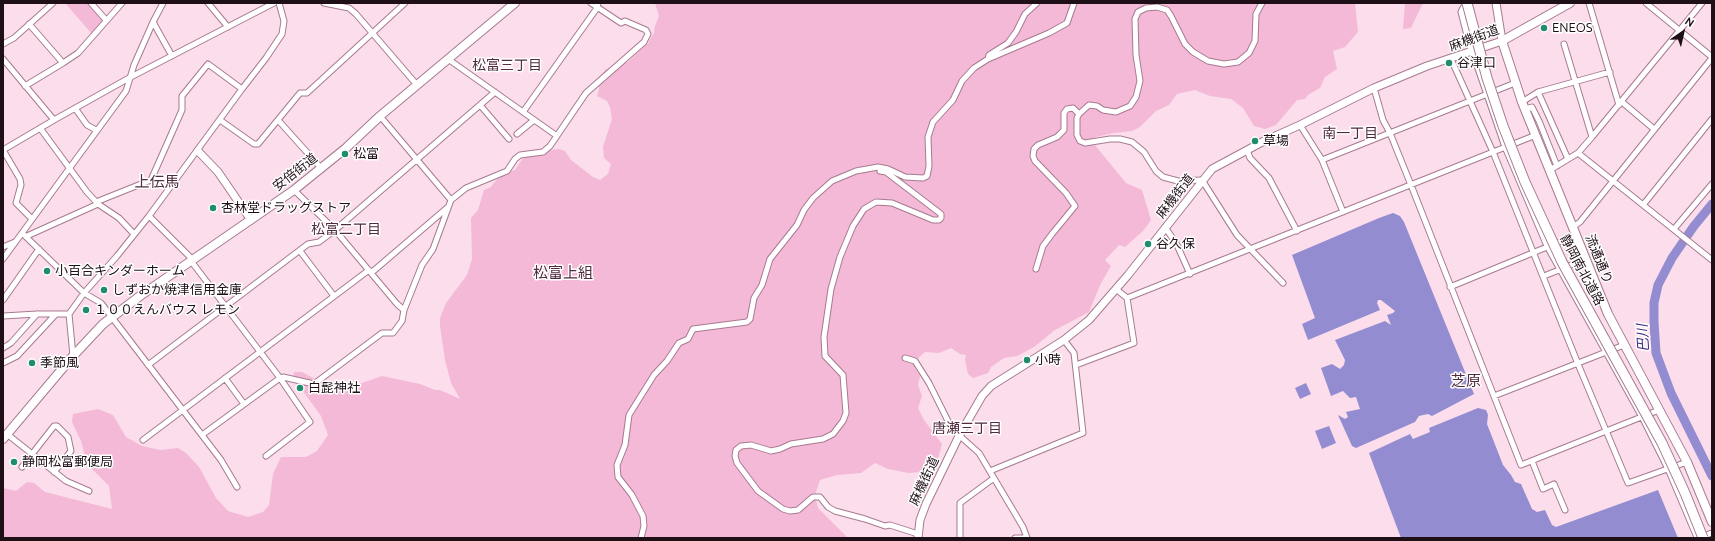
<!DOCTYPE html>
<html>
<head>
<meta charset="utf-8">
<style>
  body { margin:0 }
  #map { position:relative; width:1715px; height:541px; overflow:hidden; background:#fbddeb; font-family:Ubuntu,sans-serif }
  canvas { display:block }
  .frame { position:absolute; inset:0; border:4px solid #1f0f17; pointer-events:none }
  .north { position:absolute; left:1663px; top:12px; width:40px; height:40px; -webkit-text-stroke:3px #fff; paint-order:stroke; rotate:34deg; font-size:11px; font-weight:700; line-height:16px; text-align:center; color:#1f0f17 }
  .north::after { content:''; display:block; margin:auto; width:14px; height:18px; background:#1f0f17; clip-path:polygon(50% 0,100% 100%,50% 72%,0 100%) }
</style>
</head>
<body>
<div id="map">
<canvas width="1715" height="541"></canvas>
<div class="frame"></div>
<div class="north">N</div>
</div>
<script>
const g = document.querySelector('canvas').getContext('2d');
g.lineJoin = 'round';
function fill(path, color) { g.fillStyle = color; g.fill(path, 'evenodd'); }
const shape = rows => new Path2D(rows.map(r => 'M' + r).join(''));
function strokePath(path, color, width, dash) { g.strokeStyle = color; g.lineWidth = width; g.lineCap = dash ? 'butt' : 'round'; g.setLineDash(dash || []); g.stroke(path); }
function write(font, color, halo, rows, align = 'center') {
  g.font = font + ' Ubuntu,"Noto Sans JP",sans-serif'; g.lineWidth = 3; g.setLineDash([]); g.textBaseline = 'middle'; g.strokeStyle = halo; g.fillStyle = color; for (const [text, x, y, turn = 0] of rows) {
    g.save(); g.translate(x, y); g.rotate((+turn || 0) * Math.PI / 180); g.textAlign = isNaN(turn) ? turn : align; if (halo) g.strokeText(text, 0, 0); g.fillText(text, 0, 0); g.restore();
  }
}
fill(shape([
  [65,3,89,3,104,20,92,34],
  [655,3,1355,3,1358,32,1345,47,1333,51,1337,69,1325,77,1320,88,1308,95,1305,99,1297,100,1276,125,1265,129,1254,126,1243,108,1231,99,1210,96,1195,90,1177,94,1169,105,1156,111,1140,127,1132,131,1113,133,1096,137,1094,144,1126,183,1142,190,1151,220,1143,231,1125,247,1119,245,1105,260,1111,266,1100,285,1089,312,1055,330,1034,347,1017,356,1004,358,991,367,988,373,973,378,968,374,965,360,966,355,960,354,951,348,939,353,925,352,919,357,915,368,920,376,918,385,922,396,918,408,924,420,942,444,938,459,932,467,921,472,909,473,888,469,875,463,861,473,837,475,820,480,815,495,818,508,848,538,3,538,3,488,16,491,27,482,34,483,45,492,112,509,109,486,87,464,81,441,72,422,73,414,98,409,113,415,126,437,142,446,160,450,178,448,186,453,199,467,216,498,228,511,248,517,263,512,269,505,273,474,281,457,306,457,317,451,328,435,321,416,293,377,294,372,302,372,317,380,337,382,351,387,382,376,420,384,435,390,440,390,460,399,451,383,445,360,440,326,440,318,446,303,467,275,472,259,471,218,478,210,484,190,491,187,501,174,515,170,523,158,530,153,559,149,565,151,571,160,593,177,600,180,608,174,611,164,604,158,603,147,612,119,610,107,607,101,597,96,599,89,598,78,606,69,628,62,648,43,654,33,655,26,659,16],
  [1405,3,1425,3,1422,5,1411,28,1403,29]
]), '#f4b9d6');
fill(shape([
  [1393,213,1400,216,1404,222,1474,394,1432,416,1428,414,1419,416,1415,422,1356,448,1352,446,1338,415,1345,419,1348,417,1346,412,1360,409,1356,397,1350,398,1343,391,1331,396,1321,368,1332,364,1340,369,1344,365,1345,360,1335,340,1385,321,1391,325,1387,315,1393,313,1395,311,1381,300,1378,300,1377,303,1380,310,1308,340,1302,324,1315,318,1292,255,1379,218],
  [1306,383,1311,394,1300,399,1295,388],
  [1478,408,1486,410,1488,415,1487,424,1503,465,1511,475,1515,482,1521,484,1532,509,1537,512,1545,510,1552,525,1556,527,1658,490,1678,538,1401,538,1369,453,1410,434,1413,439,1430,432,1429,428],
  [1329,426,1336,443,1322,449,1315,431]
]), '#938cd1');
strokePath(shape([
  [1712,204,1694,226,1672,258,1658,285,1654,303,1654,322,1656,353,1671,393,1712,476]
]), '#938cd1', 9);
const street = shape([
  [91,3,106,20],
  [208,3,228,27],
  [324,3,349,8,356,14,417,85],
  [1262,3,1256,14,1255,41,1249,53,1238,62,1224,64,1208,61,1193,52,1185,44,1171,16,1167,10,1157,7,1146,8,1138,12,1135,19,1136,55,1140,81,1136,97,1130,106,1116,112,1103,110,1097,106,1089,105,1079,114,1077,118,1077,135,1080,141,1085,143,1110,139,1120,139,1132,142,1144,152,1156,171,1163,177,1178,181,1202,180,1237,235,1283,283],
  [1589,3,1619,105],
  [1646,3,1712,57],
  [153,22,172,56],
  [29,24,63,63,78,53,122,3],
  [3,44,14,38,53,3],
  [1564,44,1592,137],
  [1472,51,1505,147,1547,246,1642,417,1668,469,1696,535,1697,538,1712,533],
  [3,59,54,120],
  [448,59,557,136],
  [988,59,989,55,1008,43,1016,32,1025,14,1037,3],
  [25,86,63,63],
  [1374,88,1383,120,1390,133,1411,185,1521,465,1659,410],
  [1538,92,1568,159],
  [1522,102,1538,92,1610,72],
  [1622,102,1654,129],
  [480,105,509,139],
  [75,108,87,125,96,130],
  [1525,109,1532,107,1539,121,1557,166],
  [523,112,597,8,598,3],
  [380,116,451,200],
  [220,120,254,144,258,144,300,93,307,93,405,3],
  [278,120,321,168],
  [1300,125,1322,160,1343,212],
  [40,128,87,192,98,204,119,218,134,234],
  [517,134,534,120],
  [1536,135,1493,152,1578,364,1628,483,1687,462],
  [3,150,54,120,129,78,274,3],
  [3,150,20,179,21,185,16,203,32,219],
  [1247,150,1250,158,1269,178,1297,231],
  [1578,153,1712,260],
  [1322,160,1515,83],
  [1550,170,1578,153,1592,137,1702,3],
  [880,171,886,172,941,214,941,218,939,220,933,220,892,203,876,202,864,209,853,226,840,257,831,289,824,337,825,356,843,375,846,413,843,421,833,434,823,439,791,444,780,449,771,451,751,445,741,446,736,450,735,456,737,463,758,491,783,509,790,511,798,510,813,497,820,497,828,507,835,511,865,519,885,526,890,525,918,534],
  [294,190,335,230,397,304,404,310],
  [96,202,151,180,182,110,182,96,208,64,242,89],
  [1643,205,1712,119],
  [149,216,193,260],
  [1165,227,1177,245,1190,274],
  [1573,227,1580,222,1712,58],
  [1674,229,1712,184],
  [22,233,84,293,101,303,221,460,237,487],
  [27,236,98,204],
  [3,247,15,242],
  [300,251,334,296],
  [3,259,126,91,134,65,153,22,163,3],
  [191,261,280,378,310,422,266,456],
  [1036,269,1043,246,1052,234,1075,206,1066,193,1035,161,1033,156,1034,149,1038,145,1057,137,1064,130,1064,113,1067,109,1073,108,1079,114],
  [371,273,447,208],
  [1544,276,1586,259],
  [1450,287,1576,235],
  [1116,289,1127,298],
  [3,300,39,249],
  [3,316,37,314,69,314],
  [3,348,11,343,37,314],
  [73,356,69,314,84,293,117,256,149,216,242,89,266,58,282,34,284,21,279,3],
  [905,358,915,361,929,383,952,429,979,453,1023,527,1027,538],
  [3,363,17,356,56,314],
  [148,365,308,244,319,242,335,230,495,92],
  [1076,365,1134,343,1127,298,1493,152,1451,59],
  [225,378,244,404],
  [1494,396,1624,345],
  [7,434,66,481,89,491],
  [202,435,280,378,283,377,314,384,382,333,393,333,402,321,404,310,422,265,433,249,451,200,466,188,507,171,515,159,520,155,543,152,550,146,586,93,644,42,648,34,646,30,625,21,621,23,591,3],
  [143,440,369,270],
  [1532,461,1543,489,1554,484,1565,510],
  [22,467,54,426,57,426,68,437,71,451,54,472],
  [990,471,1083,433,1074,353,1064,340],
  [641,538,644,526,643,516,632,495,618,477,617,465,625,445,629,415,654,375,667,361,679,343,688,339,693,329,747,322,750,319,754,298,762,285,770,259,797,225,804,210,813,198,832,181,856,171,878,167,888,169,905,177,923,178,927,176,929,166,928,137,933,122,953,100,962,81,974,68,988,59,1049,33,1067,23,1074,3],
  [960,538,960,503,994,478],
  [1015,538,1027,538]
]);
const secondary = shape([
  [1467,3,1462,12,1472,51],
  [198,151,218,172,251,220],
  [918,538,920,520,926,504,959,436,982,396,991,386,1064,340,1089,320,1128,275,1212,169,1264,141,1300,125,1374,88,1427,66,1502,41,1496,3]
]);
const primary = shape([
  [1570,3,1502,41,1522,102,1608,314,1687,462,1712,522],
  [3,439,73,356,103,324,140,296,294,190,346,148,380,116,515,3]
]);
strokePath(street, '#a77a90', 7);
strokePath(secondary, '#a77a90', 9);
strokePath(primary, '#a77a90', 10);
strokePath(street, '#fff', 5);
strokePath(secondary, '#fff', 7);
strokePath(primary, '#fff', 8);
const highwayBridge = shape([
  [1467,3,1487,78,1503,126,1525,182,1562,262,1662,443,1685,493,1703,538]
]);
strokePath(highwayBridge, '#a77a90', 11, []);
strokePath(highwayBridge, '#fff', 9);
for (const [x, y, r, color] of [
  [1544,28,4,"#1f8d6d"],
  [1449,63,4,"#1f8d6d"],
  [1255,141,4,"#1f8d6d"],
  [345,154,4,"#1f8d6d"],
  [213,208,4,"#1f8d6d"],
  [1148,244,4,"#1f8d6d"],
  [47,271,4,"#1f8d6d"],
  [104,290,4,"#1f8d6d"],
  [86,310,4,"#1f8d6d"],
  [1027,360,4,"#1f8d6d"],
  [32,363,4,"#1f8d6d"],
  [300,388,4,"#1f8d6d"],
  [14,462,4,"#1f8d6d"]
]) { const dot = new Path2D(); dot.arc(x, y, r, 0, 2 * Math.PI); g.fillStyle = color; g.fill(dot); strokePath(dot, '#fff', 1.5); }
write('13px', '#1f0f17', '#fff', [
  ["ENEOS",1552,28],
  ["谷津口",1457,63],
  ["草場",1263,141],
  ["松富",353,154],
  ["杏林堂ドラッグストア",221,208],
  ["谷久保",1156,244],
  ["小百合キンダーホーム",55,271],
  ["しずおか焼津信用金庫",112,290],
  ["１００えんバウス レモン",94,310],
  ["小時",1035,360],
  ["季節風",40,363],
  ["白髭神社",308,388],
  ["静岡松富郵便局",22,462]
], 'left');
write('13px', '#1f0f17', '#fff', [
  ["麻機街道",1474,38,-20],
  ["安倍街道",295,172,-38],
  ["麻機街道",1175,196,-52],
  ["流通通り",1599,259,68],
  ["静岡南北道路",1582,270,62],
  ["麻機街道",924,481,-65]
]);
write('14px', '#512b3f', '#fff', [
  ["松富三丁目",507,65],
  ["南一丁目",1350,133],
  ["松富二丁目",346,229],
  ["唐瀬三丁目",967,428]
]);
write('italic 14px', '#423082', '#fff', [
  ["巴川",1643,338,-94]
]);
write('15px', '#512b3f', '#fff', [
  ["上伝馬",157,182],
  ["松富上組",563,273],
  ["芝原",1466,381]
]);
</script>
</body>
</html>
